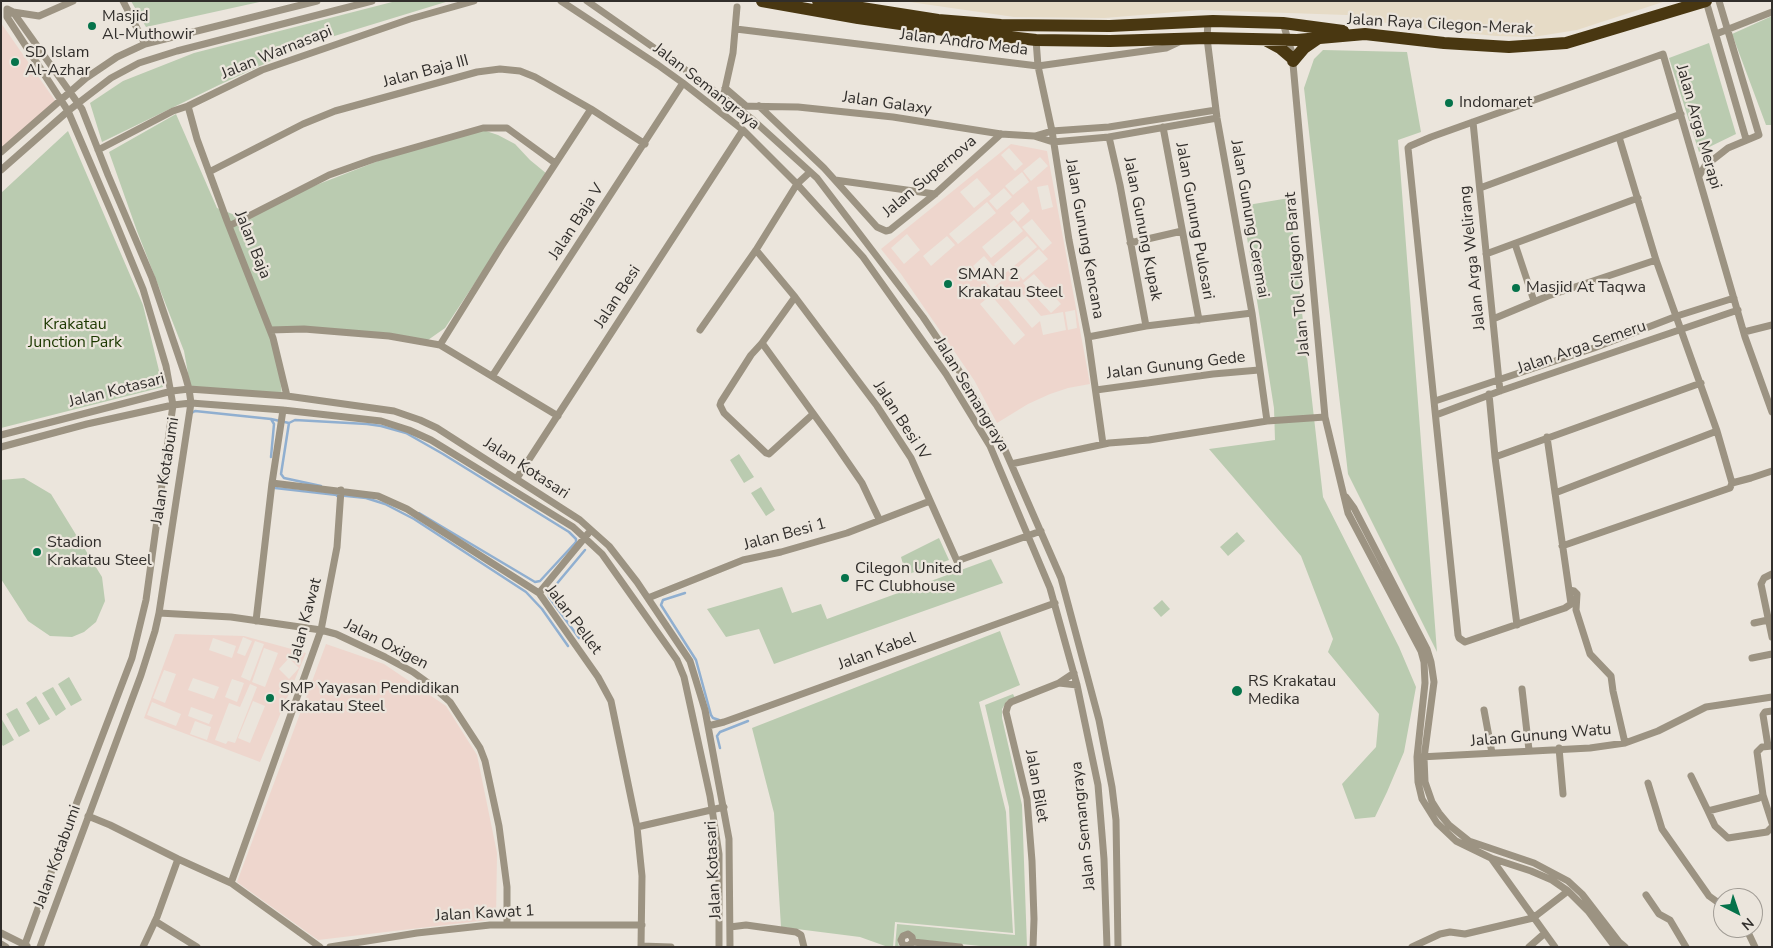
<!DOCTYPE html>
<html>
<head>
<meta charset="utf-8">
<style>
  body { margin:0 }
  #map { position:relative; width:1773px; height:948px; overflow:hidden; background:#ebe5dc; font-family:"Nunito Sans",sans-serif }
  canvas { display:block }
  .frame { position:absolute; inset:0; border:2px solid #312e2b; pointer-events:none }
  .north { position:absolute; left:1713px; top:888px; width:50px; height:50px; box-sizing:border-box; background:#ebe5dc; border:1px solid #a19c95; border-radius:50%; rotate:139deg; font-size:14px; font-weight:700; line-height:20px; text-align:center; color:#312e2b }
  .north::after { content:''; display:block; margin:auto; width:18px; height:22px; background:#05734b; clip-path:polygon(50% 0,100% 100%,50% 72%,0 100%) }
</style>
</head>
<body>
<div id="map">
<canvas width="1773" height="948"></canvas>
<div class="frame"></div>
<div class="north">N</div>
</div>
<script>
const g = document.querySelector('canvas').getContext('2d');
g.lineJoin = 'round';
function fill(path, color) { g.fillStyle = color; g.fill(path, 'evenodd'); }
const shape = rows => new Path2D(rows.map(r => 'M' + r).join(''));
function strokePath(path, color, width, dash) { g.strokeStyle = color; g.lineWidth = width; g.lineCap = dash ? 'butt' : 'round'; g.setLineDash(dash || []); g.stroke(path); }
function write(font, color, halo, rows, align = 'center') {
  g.font = font + ' "Nunito Sans",sans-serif'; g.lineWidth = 4.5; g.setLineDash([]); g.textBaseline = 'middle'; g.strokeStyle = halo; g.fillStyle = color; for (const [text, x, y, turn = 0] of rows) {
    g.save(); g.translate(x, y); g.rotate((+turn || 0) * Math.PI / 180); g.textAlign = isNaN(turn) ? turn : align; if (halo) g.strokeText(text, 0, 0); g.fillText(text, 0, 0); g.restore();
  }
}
fill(shape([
  [903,1,1666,1,1577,30,1533,37,1496,36,1411,28,1347,15,1200,10,1105,18,1014,17]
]), '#e6dbc6');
fill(shape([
  [1,23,56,102,1,148],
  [1011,144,1047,151,1090,384,1068,388,1050,394,1028,404,997,423,974,380,901,274,881,249],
  [1009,148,1023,164,1015,171,1001,155],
  [1040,157,1048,166,1031,181,1023,171],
  [1022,172,1029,182,1013,195,1005,186],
  [977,178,991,194,974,208,960,192],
  [1048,185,1053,207,1042,210,1037,187],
  [1004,188,1012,197,997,210,989,201],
  [987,202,996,213,958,244,949,234],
  [1023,202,1030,211,1018,222,1010,213],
  [1032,219,1052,243,1043,251,1022,227],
  [1014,220,1023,231,991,258,982,247],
  [907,234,920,250,904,264,891,248],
  [947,236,955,245,931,266,923,256],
  [1027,236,1037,247,1003,275,994,264],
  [1039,249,1048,259,1023,280,1015,270],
  [984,256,1004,279,992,289,973,266],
  [1034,274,1061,304,1051,313,1023,283],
  [1016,287,1041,316,1063,312,1066,330,1043,335,1040,321,1032,328,1005,296],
  [991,295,1025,335,1014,345,980,304],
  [1075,310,1077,328,1068,330,1065,312],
  [175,634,244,636,306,653,260,762,144,718],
  [243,637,252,641,245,656,237,653],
  [213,638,236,646,232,658,209,650],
  [255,641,264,644,250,681,241,677],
  [264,648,278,653,265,687,252,682],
  [289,658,299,668,289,679,279,669],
  [164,670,176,674,165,703,153,698],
  [193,678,219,687,214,699,188,690],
  [232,679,244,683,237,702,225,697],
  [250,684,257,687,235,743,228,741,226,744,215,740,229,703,240,707],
  [253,701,265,706,250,743,238,738],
  [152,702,181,714,176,726,147,715],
  [191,707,213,715,209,724,188,716],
  [195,721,211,727,207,740,190,734],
  [326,644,384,664,446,706,477,755,497,853,496,919,318,940,237,882]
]), '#eed6cd');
fill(shape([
  [131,1,264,1,146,27],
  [396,1,449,1,305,45,219,85,102,142,90,103,123,81,194,53],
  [1772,16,1772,125,1766,125,1732,34],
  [1709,43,1736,134,1699,152,1669,58],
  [1323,50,1407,52,1421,132,1398,140,1437,652,1348,474,1304,88,1314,59],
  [176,114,217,208,245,219,306,189,391,156,483,130,498,135,515,144,530,160,547,174,445,328,428,340,274,328,282,395,191,390,184,351,137,231,109,152],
  [68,131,143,305,163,387,1,428,1,193],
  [1289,198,1323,497,1399,647,1416,687,1404,752,1387,792,1375,817,1355,819,1342,784,1376,747,1379,714,1328,652,1333,639,1301,556,1209,449,1275,440,1274,408,1242,206],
  [739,454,754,477,744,483,730,460],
  [24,478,51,494,102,577,105,601,96,622,84,632,72,637,50,636,28,621,1,579,1,480],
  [761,487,775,510,766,516,751,493],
  [1237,532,1245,541,1228,556,1220,547],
  [939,538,949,560,906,575,901,557],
  [991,559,1003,583,774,664,759,629,726,637,707,609,782,587,792,613,821,604,827,619],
  [1162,600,1170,609,1161,617,1153,608],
  [1000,631,1020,685,979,702,1006,812,1013,933,895,922,893,947,888,947,860,937,781,927,774,813,752,728],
  [69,677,82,700,71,706,58,684],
  [53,687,66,709,56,716,42,693],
  [1013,694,1015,698,1007,701,1002,709,1002,718,1022,805,1027,947,990,947,913,939,904,936,898,941,899,947,895,947,897,924,1015,935,1009,807,985,705],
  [36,696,50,719,39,725,26,703],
  [17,708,30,731,19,737,6,714],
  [1,718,14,740,3,746,1,743]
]), '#bacbb0');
strokePath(shape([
  [190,414,195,411,271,419,274,424,271,457],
  [271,419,289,423,295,420,367,424,381,426,406,433,443,454,569,532,576,539,576,542,540,581,535,582,419,513],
  [289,423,281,474,284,478,321,486],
  [275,488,337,495,337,496],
  [337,495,366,498,385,504,414,519,526,592,542,609,568,646],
  [685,593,663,600,661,605,696,660,711,715,713,718,719,720],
  [579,638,549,597,549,593,585,550],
  [720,748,717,736,720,732,748,721]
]), '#90afd0', 2.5);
strokePath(shape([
  [123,1,145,44],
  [561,1,658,65,683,83,743,130,797,184,863,257,946,374,990,446,1050,588,1077,685,1098,785,1104,859,1107,947],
  [587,1,690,73,752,119,817,178,923,317,958,369,1001,441,1061,578,1099,720,1112,787,1116,820,1118,947],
  [1706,1,1746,139],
  [11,13,13,12,39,16,73,1],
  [1208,22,1207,38,1217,118,1252,313,1267,421],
  [1283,23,1292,53,1325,417,1348,513,1421,651,1424,662,1425,683,1417,757,1418,782,1422,799,1437,823,1456,841,1491,858,1531,871,1552,880,1568,891,1588,911,1615,947],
  [736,29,1038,66,1166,48,1181,41],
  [1716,34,1772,12],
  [1036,40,1038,66,1052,131,1069,240,1088,337,1103,444],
  [725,88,746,106],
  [723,98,733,53,737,7],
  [188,106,197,139,227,221,273,338,287,396],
  [735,106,798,107,893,117,1001,134,1034,136,1053,142,1109,137,1217,118],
  [759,106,824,168,877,227,886,231,890,230,935,194,1001,134],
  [1473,122,1500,391],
  [1163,127,1199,320],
  [1035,136,1052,131,1109,127,1216,110],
  [1109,137,1120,185,1146,326],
  [98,150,173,111,188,106,262,70,410,19,474,1],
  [1,152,86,78,117,57,145,44,317,1],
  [1,170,68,111,111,78,139,63,177,51,372,1],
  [209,172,303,124,335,111,477,72,500,69,520,71,535,77,591,109,645,144],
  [1699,176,1705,166,1728,148,1759,135,1719,1],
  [835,180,935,194],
  [1480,188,1681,114],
  [229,226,329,175,374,159,483,128,507,128,555,163],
  [1130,243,1182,231],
  [1515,244,1534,301],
  [756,250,795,297,877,406,911,458,957,561,1041,531],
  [1486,254,1638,198],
  [795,297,762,343,831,438,862,483,879,519],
  [1493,319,1548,296,1656,260],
  [270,330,304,329,389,336,440,345,558,416],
  [700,330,756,250,797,184,810,172],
  [1744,332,1772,325],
  [1088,337,1146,326,1252,313],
  [762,343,751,355,721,402,720,405,724,413,766,453,769,454,813,414],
  [440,345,501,247,591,109],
  [493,375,683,83],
  [1096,390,1213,374,1259,370],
  [1489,394,1495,457,1517,625],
  [1435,401,1594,348,1677,316,1734,298],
  [1436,415,1500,391,1738,310],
  [1,435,172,391,189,389,287,396,394,411,420,420,437,428,580,520,609,546,637,582,690,661,705,710,729,839,730,947],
  [1547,437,1571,604,1565,608,1465,642,1459,638,1458,635,1408,148,1410,146,1431,137,1663,54,1745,337,1772,412],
  [1,447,87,424,173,405,191,403,283,410,381,421,409,430,431,440,573,527,602,554,677,660,684,677,710,796,719,854,719,947],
  [1495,457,1701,383],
  [1011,464,1109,443,1149,440,1267,421,1325,417],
  [517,478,743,130],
  [272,483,378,496,407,509,539,593,598,677,611,701,637,827,642,876,641,947],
  [1732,483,1751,478,1772,471],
  [1555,493,1717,431],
  [1346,497,1354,508,1427,649,1431,662,1434,682,1424,758,1425,782,1432,802,1439,813,1449,825,1469,841,1534,863,1568,881,1582,894,1619,942,1625,947],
  [1562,546,1730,488,1732,483,1717,431,1656,260,1619,137],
  [1772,574,1764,578,1761,584,1772,637],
  [1569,590,1574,591,1577,594,1576,610,1590,654,1611,676,1613,691,1625,743],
  [539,593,591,530],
  [648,598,743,560,781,552,847,533,930,501],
  [159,613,231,617,321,630,336,634,385,657,413,672,431,685,450,702,480,748,485,761,499,826,507,887,507,924],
  [256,621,272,483,283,410],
  [1754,623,1768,620],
  [1752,658,1772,654],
  [1059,683,1077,685],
  [1522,689,1529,750],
  [1484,710,1492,753],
  [708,726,724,722,1055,603],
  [1768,746,1763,715,1765,712,1772,711],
  [1772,746,1762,747,1757,752,1763,795,1759,798,1708,811,1715,826,1728,838,1767,832,1772,827],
  [1559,748,1563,794],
  [1420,757,1590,748,1625,743,1658,731,1706,707,1772,697],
  [1691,776,1708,811],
  [1648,783,1662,829,1709,896,1723,906],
  [1763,795,1772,823],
  [88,816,110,825,178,859,231,883],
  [637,827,724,807],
  [1491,858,1555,947],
  [1646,895,1659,914,1670,920,1686,947],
  [155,921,197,947],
  [730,927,746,925,796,932,801,935,804,947],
  [1746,928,1755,947],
  [1,933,27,946],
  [913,942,912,937,908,934,903,936,901,940,903,945,908,946,913,942,960,947],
  [1,944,6,947],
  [641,946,671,947],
  [24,947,69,823,132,658,146,600,173,405,166,366,143,289,113,216,68,111,7,17,7,9,13,12,82,109,108,175,152,278,185,375,189,389,191,403,159,613,155,631,141,675,40,947],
  [143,947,157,917,178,859],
  [320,947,231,883,321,630,337,547,341,490],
  [330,947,417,933,490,925,642,925],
  [1033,947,1034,919,1032,861,1027,799,1006,712,1008,705,1011,702,1059,683,1074,673],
  [1412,947,1440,934,1450,932,1465,934,1533,918,1568,891],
  [1529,947,1545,933]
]), '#9c9382', 7);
strokePath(shape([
  [762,1,858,18,936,29,1036,40,1110,41,1207,38,1297,40,1365,34,1444,43,1509,47,1566,43,1706,1],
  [818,1,938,20,1001,25,1110,26,1213,21,1283,23,1343,31],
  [1267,41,1280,48,1293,59],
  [1293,61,1304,48,1317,39]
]), '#493711', 12);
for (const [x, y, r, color] of [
  [92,26,5,"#05734b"],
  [15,62,5,"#05734b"],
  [1449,103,5,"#05734b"],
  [948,284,5,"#05734b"],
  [1516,288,5,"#05734b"],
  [37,552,5,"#05734b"],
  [845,578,5,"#05734b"],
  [1237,691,6,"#05734b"],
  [270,698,5,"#05734b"]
]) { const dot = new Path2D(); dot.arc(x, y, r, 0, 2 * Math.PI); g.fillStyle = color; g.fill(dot); strokePath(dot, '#ebe5dc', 2); }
write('16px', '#312e2b', '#ebe5dc', [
  ["Masjid",102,17],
  ["Al-Muthowir",102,35],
  ["SD Islam",25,53],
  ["Al-Azhar",25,71],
  ["Indomaret",1459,103],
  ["SMAN 2",958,275],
  ["Krakatau Steel",958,293],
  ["Masjid At Taqwa",1526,288],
  ["Stadion",47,543],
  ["Krakatau Steel",47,561],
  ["Cilegon United",855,569],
  ["FC Clubhouse",855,587],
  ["RS Krakatau",1248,682],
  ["Medika",1248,700],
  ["SMP Yayasan Pendidikan",280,689],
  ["Krakatau Steel",280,707]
], 'left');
write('16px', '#312e2b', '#ebe5dc', [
  ["Jalan Raya Cilegon-Merak",1440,25,3],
  ["Jalan Andro Meda",964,43,7],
  ["Jalan Warnasapi",277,53,-22],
  ["Jalan Baja III",426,72,-15],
  ["Jalan Semangraya",706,87,38],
  ["Jalan Galaxy",887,104,8],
  ["Jalan Arga Merapi",1698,127,74],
  ["Jalan Supernova",930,177,-40],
  ["Jalan Gunung Ceremai",1249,219,80],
  ["Jalan Gunung Pulosari",1194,221,80],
  ["Jalan Baja V",577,222,-57],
  ["Jalan Gunung Kupak",1142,229,79],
  ["Jalan Gunung Kencana",1084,239,80],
  ["Jalan Baja",252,245,68],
  ["Jalan Arga Welirang",1473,258,-96],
  ["Jalan Tol Cilegon Barat",1298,274,-95],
  ["Jalan Besi",618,297,-57],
  ["Jalan Arga Semeru",1582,348,-19],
  ["Jalan Gunung Gede",1176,366,-7],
  ["Jalan Kotasari",117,391,-14],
  ["Jalan Semangraya",971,395,59],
  ["Jalan Besi IV",901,421,57],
  ["Jalan Kotasari",526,469,33],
  ["Jalan Kotabumi",166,471,-81],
  ["Jalan Besi 1",785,535,-15],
  ["Jalan Kawat",306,620,-75],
  ["Jalan Pellet",573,620,53],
  ["Jalan Oxigen",386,645,27],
  ["Jalan Kabel",877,652,-20],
  ["Jalan Gunung Watu",1541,736,-5],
  ["Jalan Bilet",1036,786,80],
  ["Jalan Semangraya",1084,826,-96],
  ["Jalan Kotabumi",58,857,-70],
  ["Jalan Kotasari",714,870,-93],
  ["Jalan Kawat 1",485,914,-3]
]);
write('16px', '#1c3800', '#ebe5dc', [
  ["Krakatau",75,325],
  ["Junction Park",75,343]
]);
</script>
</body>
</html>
